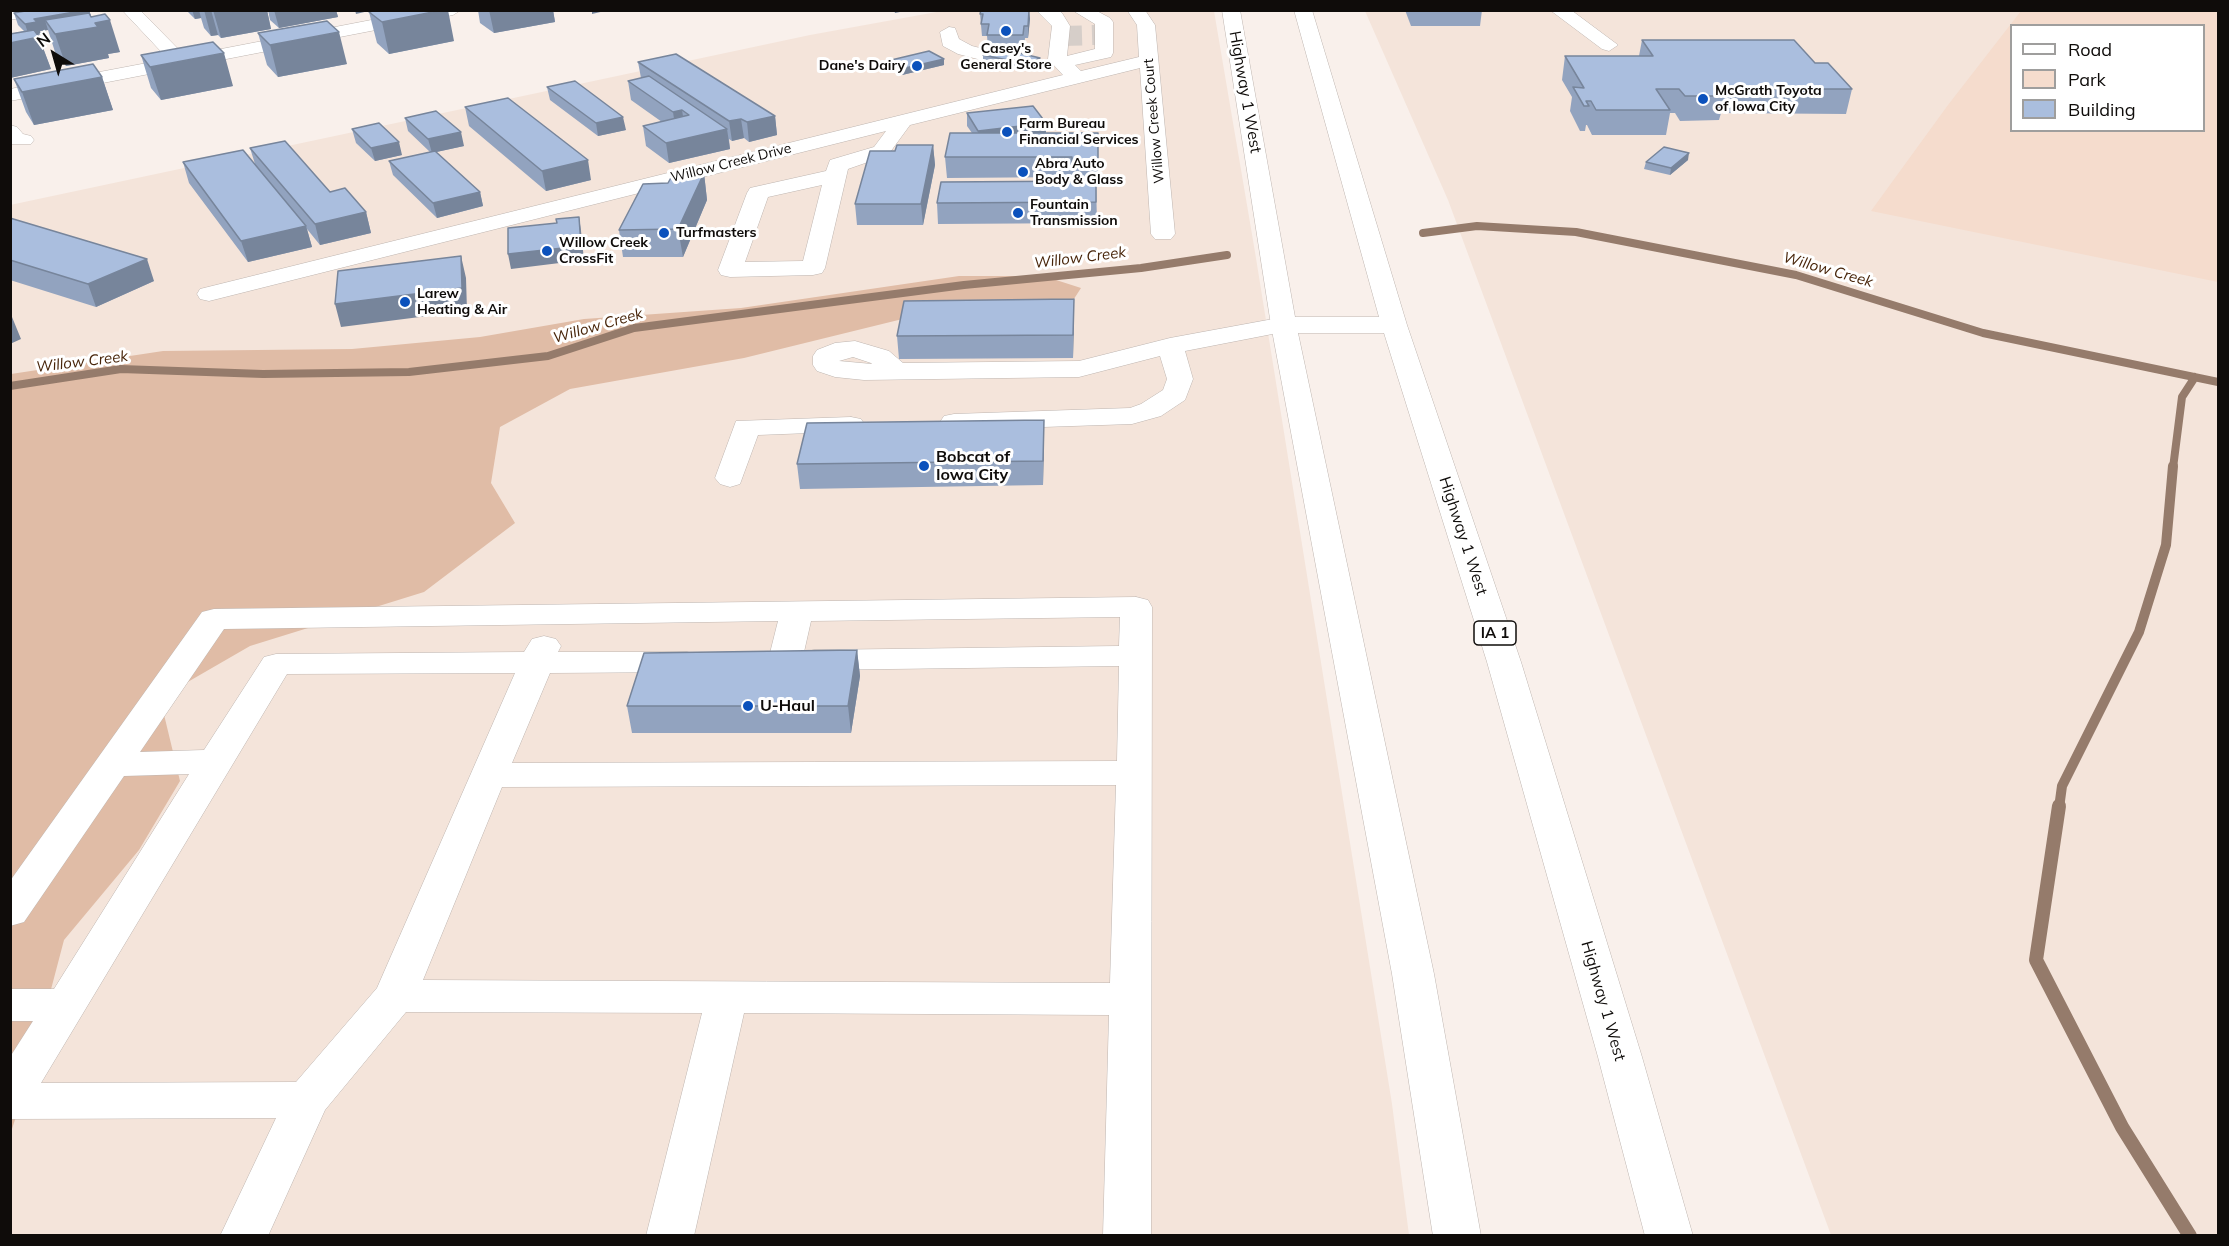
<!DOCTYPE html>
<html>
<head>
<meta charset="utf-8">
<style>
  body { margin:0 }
  #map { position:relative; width:2229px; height:1246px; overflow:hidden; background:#f9f0eb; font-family:Mulish,sans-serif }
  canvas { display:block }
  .frame { position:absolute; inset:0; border:12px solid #0f0c0a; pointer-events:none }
  .legend { position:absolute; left:2010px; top:24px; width:195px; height:108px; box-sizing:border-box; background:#fff; border:2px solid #9f9e9d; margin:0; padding:8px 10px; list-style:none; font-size:18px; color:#0f0c0a }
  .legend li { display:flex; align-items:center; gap:12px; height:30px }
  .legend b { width:30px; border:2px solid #9f9e9d }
  .north { position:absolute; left:24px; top:24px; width:60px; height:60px; -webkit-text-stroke:4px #fff; paint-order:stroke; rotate:323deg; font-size:16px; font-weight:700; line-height:24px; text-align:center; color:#0f0c0a }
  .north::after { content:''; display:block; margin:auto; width:21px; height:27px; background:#0f0c0a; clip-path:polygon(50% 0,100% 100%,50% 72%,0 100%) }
</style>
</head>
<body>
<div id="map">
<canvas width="2229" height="1246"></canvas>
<div class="frame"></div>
<ul class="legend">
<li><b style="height:8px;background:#fff"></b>Road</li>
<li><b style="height:16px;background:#f5dccd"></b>Park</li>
<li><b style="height:16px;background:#aabede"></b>Building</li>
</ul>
<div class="north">N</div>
</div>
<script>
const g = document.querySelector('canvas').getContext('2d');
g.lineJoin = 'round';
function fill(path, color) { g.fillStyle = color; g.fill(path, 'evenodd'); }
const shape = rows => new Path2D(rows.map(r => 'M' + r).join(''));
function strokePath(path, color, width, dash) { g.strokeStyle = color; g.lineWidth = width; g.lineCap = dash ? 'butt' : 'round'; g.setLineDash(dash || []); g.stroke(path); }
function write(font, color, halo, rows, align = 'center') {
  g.font = font + ' Mulish,sans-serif'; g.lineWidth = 6; g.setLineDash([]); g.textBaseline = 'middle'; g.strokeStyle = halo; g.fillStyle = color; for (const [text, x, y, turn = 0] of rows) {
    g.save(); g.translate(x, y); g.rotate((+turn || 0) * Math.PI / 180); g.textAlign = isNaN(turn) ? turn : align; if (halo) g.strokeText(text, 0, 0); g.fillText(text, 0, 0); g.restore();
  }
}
fill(shape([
  [942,11,1214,11,1255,252,1392,1104,1409,1235,11,1235,10,205,810,35],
  [1365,11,2218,11,2218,1235,1831,1235,1448,200],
  [2012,26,2204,26,2204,130,2012,130]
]), '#f4e4da');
fill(shape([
  [2021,11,2218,11,2218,282,1871,211,1948,105],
  [2012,26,2204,26,2204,130,2012,130]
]), '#f5dccd');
fill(shape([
  [959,276,1023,276,1053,279,1081,288,1070,305,935,311,744,358,570,389,500,427,491,483,515,523,424,592,250,646,160,698,180,781,139,850,64,940,24,1092,11,1132,11,374,163,351,352,349,480,337,584,319,741,308]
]), '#e0bca6');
strokePath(shape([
  [1423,233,1477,226,1576,232,1796,275,1983,333,2218,382],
  [10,386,121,369,263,374,409,372,548,356,634,328,964,285,1141,268,1227,255],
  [2173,468,2182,397,2195,377]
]), '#957b6b', 8);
strokePath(shape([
  [2059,808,2062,786,2139,632,2166,545,2173,466]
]), '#957b6b', 10);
strokePath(shape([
  [2059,806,2036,960,2122,1127,2190,1236]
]), '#957b6b', 14);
strokePath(shape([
  [1062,36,1095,35]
]), '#d6cec9', 20, [20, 10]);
const minor = shape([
  [10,10,42,10,40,14,10,20,10,10],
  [122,10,140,10,185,56,423,10,461,10,453,15,10,101,10,89,168,59,122,10],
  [1036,10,1058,10,1062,13,1070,26,1067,56,1095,49,1095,24,1072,10,1095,10,1110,18,1113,22,1113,53,1111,57,1075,65,1081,71,1139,57,1137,25,1127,10,1145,10,1155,25,1175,234,1171,239,1155,239,1151,234,1140,68,910,125,888,155,848,169,825,268,822,273,813,275,730,277,721,275,718,270,747,193,750,188,826,171,830,160,874,147,886,131,209,301,200,299,197,294,200,289,1063,75,1048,59,1052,26,1036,10],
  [822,185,803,261,745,262,768,197,822,185],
  [1550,10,1571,10,1618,45,1609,51,1602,49,1550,10],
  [949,27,955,28,959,39,972,46,1000,53,1002,57,993,63,958,54,943,46,940,32,949,27],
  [10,125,17,127,23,134,31,136,34,140,31,144,10,144,10,125],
  [1284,317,1293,320,1297,325,1293,330,1185,351,1193,379,1185,400,1161,416,1132,424,954,430,944,428,940,422,944,416,954,414,1130,408,1141,404,1163,390,1167,379,1160,356,1079,377,864,380,835,377,817,371,813,365,813,356,817,350,835,343,855,341,889,351,903,363,1079,361,1170,338,1284,317],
  [853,357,871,363,872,364,839,361,853,357],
  [851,417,861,419,865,425,861,431,758,435,740,484,730,487,720,484,715,478,736,421,851,417],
  [1136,597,1148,600,1152,607,1151,1236,1103,1236,1109,1015,744,1013,694,1236,646,1236,702,1013,406,1012,325,1110,268,1236,220,1236,276,1118,10,1119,10,1057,33,1021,10,1021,10,989,54,989,189,774,124,776,24,922,10,926,10,881,202,612,214,609,1136,597],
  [1120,617,1119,646,814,650,804,652,811,621,1120,617],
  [778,621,768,661,773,668,785,671,797,668,800,664,814,670,1119,666,1117,761,512,763,550,673,687,672,699,669,704,662,699,655,687,652,558,652,561,646,556,639,544,636,532,639,524,652,276,654,264,657,204,750,140,752,224,629,778,621],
  [515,673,377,988,296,1082,41,1083,287,674,515,673],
  [1116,785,1110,983,423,980,502,787,1116,785]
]);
const major = shape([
  [1222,10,1240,10,1295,317,1379,317,1294,10,1312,10,1407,325,1521,662,1642,1057,1693,1236,1645,1236,1598,1057,1487,662,1384,333,1298,333,1434,974,1481,1236,1433,1236,1392,974,1271,325,1222,10]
]);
strokePath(minor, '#bfb6b1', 1);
strokePath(major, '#bfb6b1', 1);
fill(minor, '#fff');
fill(major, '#fff');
fill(shape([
  [89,10,91,16,120,52,108,54,109,58,66,66,55,52,48,30,40,31,41,34,38,35,51,69,10,78,10,34,24,31,18,25,14,13],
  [187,10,267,10,271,29,221,38,218,35,211,36,204,28,201,18,195,19,188,12],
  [268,10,336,10,338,17,279,28,270,20],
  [478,10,553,10,555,22,494,33,480,23],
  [1405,10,1482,10,1480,26,1411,26],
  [369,12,454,41,389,54,377,43],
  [980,14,1030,19,1028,38,1025,38,1024,47,988,47,987,36,982,36],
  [258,33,347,64,278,77,267,65],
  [1642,40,1815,63,1852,89,1846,114,1721,113,1719,120,1680,121,1675,113,1670,113,1666,135,1592,135,1587,125,1586,125,1585,131,1580,131,1570,111,1572,97,1562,80,1565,56,1639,56],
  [141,55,233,86,161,100,151,88],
  [983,55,1040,64,1027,70,983,61],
  [887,61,944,65,902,75,888,67],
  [638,62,775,116,777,135,749,142,744,138,732,141,729,139,730,149,669,163,646,146,643,126,662,122,631,100,628,81,641,78],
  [102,77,113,110,34,125,26,112,14,79],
  [547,87,626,130,598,136,550,100],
  [465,107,591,180,546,191,469,126],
  [967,113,1046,133,1098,133,1098,182,1096,182,1097,223,938,224,937,203,1072,181,1072,177,947,178,945,157,972,133,967,126],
  [405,118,464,146,436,152,480,192,483,206,437,218,393,175,389,161,430,152,408,131],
  [352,129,402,155,375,161,356,143],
  [933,145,935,165,923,225,857,225,855,204,895,151],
  [250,148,366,212,371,233,320,245,307,229,312,247,248,262,189,183,183,162,255,164],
  [1688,160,1670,175,1644,169,1646,162],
  [704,173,707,200,683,257,623,257,619,230,668,183],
  [10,218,154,281,96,307,10,280],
  [1074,299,1073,358,899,359,897,336],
  [1044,420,1043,485,800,489,797,464],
  [857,650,860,676,851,733,632,733,627,706]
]), '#92a3bf');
fill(shape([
  [86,10,89,10,93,22,45,20,48,30,40,31,41,34,29,36,25,24,34,19],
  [192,10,199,10,201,18,195,19],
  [204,10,211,10,218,35,211,36],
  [213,10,267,10,271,29,221,38],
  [274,10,336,10,338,17,279,28],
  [355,10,373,10,356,14],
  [443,10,448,10,454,41,389,54,382,22],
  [489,10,553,10,555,22,494,33],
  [592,10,609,10,592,14],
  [894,10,910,10,895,13],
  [1030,10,1030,19,1028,38,1028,26],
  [110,20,120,52,108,54,109,58,66,66,55,34,95,23],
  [339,32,347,64,278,77,270,45],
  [39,37,51,69,10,78,10,43],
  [224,53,233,86,161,100,150,67],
  [1040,58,1040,64,1027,70,1027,64],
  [944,59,944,65,902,75,901,69],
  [102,77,113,110,34,125,22,92],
  [682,110,685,129,676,132,673,112],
  [775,116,777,135,749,142,747,122],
  [623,117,626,130,598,136,596,123],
  [741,119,744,138,732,141,729,121],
  [1046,123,1046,137,979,144,978,131],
  [727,129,730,149,669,163,666,143],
  [461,132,464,146,432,153,428,139],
  [399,142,402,155,375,161,371,148],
  [933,145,935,165,923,225,921,204],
  [1689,153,1688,160,1670,175,1671,168],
  [588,160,591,180,546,191,542,171],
  [704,173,707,200,683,257,678,229],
  [480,192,483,206,437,218,433,203],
  [366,212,371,233,320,245,315,224],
  [579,217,581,231,584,260,511,269,508,254],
  [306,226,312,247,248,262,241,241],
  [461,256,466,278,467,311,341,327,335,304],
  [147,259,154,281,96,307,88,284],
  [1074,299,1074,322,1073,358,1073,335],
  [12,317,21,339,10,344,10,318],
  [1044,420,1044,444,1043,485,1043,461],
  [857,650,860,676,851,733,848,706]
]), '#77859b');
const building = shape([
  [31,10,86,10,34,19,37,22,25,24,14,13,31,10],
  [377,10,443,10,382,22,369,12,377,10],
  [981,10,1029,10,1028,26,1024,26,1023,35,987,35,989,24,981,24,983,14,980,14,981,10],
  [89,13,91,17,105,14,110,20,95,23,98,27,55,34,45,20,89,13],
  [327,21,339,32,270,45,258,33,327,21],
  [34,30,39,37,10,43,10,34,34,30],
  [1642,40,1794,40,1815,63,1828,63,1852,89,1719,89,1724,96,1685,96,1679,89,1656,89,1670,110,1596,110,1591,101,1586,101,1589,106,1584,106,1573,87,1584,88,1565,56,1653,56,1642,40],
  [213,42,224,53,150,67,141,55,213,42],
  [999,48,1040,58,1027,64,983,55,999,48],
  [929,51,944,59,901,69,887,61,929,51],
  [676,54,775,116,747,122,741,119,729,121,638,62,676,54],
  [93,64,102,77,22,92,14,79,93,64],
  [649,76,727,129,666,143,643,126,689,115,682,110,673,112,628,81,649,76],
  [575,81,623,117,596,123,547,87,575,81],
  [508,98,588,160,542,171,465,107,508,98],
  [1033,106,1046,123,978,131,967,113,1033,106],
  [436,111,461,132,428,139,405,118,436,111],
  [379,123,399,142,371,148,352,129,379,123],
  [950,133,1098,133,1098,162,1072,162,1072,157,945,157,950,133],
  [285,141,330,192,345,188,366,212,315,224,250,148,285,141],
  [897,145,933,145,921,204,855,204,870,151,895,151,897,145],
  [1664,147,1689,153,1671,168,1646,162,1664,147],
  [243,150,306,226,241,241,183,162,243,150],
  [435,151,480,192,433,203,389,161,435,151],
  [704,173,678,229,619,230,643,184,668,183,673,174,704,173],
  [1096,181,1096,202,937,203,941,182,1096,181],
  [579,217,581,246,508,254,508,228,557,223,556,219,579,217],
  [10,218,147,259,88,284,10,260,10,218],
  [461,256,462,288,335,304,338,271,461,256],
  [1074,299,1073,335,897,336,904,301,1074,299],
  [1044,420,1043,461,797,464,807,423,1044,420],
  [857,650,848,706,627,706,644,653,857,650]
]);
fill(building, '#aabede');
strokePath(building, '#77859b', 1.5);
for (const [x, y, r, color] of [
  [1006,31,6,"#0b51bc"],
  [917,66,6,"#0b51bc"],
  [1703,99,6,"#0b51bc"],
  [1007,132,6,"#0b51bc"],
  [1023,172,6,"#0b51bc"],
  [1018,213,6,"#0b51bc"],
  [664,233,6,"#0b51bc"],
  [547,251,6,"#0b51bc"],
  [405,302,6,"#0b51bc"],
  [924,466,6,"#0b51bc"],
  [748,706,6,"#0b51bc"]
]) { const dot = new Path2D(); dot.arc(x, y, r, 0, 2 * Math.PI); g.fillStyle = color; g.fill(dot); strokePath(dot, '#fff', 2); }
write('bold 14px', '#0f0c0a', '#fff', [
  ["Casey's",1006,49,"center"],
  ["General Store",1006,65,"center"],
  ["Dane's Dairy",905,66,"right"],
  ["McGrath Toyota",1715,91],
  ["of Iowa City",1715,107],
  ["Farm Bureau",1019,124],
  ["Financial Services",1019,140],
  ["Abra Auto",1035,164],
  ["Body & Glass",1035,180],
  ["Fountain",1030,205],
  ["Transmission",1030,221],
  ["Turfmasters",676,233],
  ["Willow Creek",559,243],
  ["CrossFit",559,259],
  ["Larew",417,294],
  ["Heating & Air",417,310]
], 'left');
write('14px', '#0f0c0a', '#fff', [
  ["Willow Creek Court",1154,121,-95],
  ["Willow Creek Drive",731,163,-14]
]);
write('italic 15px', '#472409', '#fff', [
  ["Willow Creek",1080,258,-7],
  ["Willow Creek",1828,270,16],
  ["Willow Creek",598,326,-16],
  ["Willow Creek",82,362,-7]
]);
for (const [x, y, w] of [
  [1495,633,42]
]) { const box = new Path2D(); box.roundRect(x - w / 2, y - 12, w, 24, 4.5); g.fillStyle = '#fff'; g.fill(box); strokePath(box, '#0f0c0a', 1.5); }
write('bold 15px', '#0f0c0a', null, [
  ["IA 1",1495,633]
]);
write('16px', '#0f0c0a', '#fff', [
  ["Highway 1 West",1245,92,80],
  ["Highway 1 West",1463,536,72],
  ["Highway 1 West",1603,1001,74]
]);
write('bold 16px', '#0f0c0a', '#fff', [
  ["Bobcat of",936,457],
  ["Iowa City",936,475],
  ["U-Haul",760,706]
], 'left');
</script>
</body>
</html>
